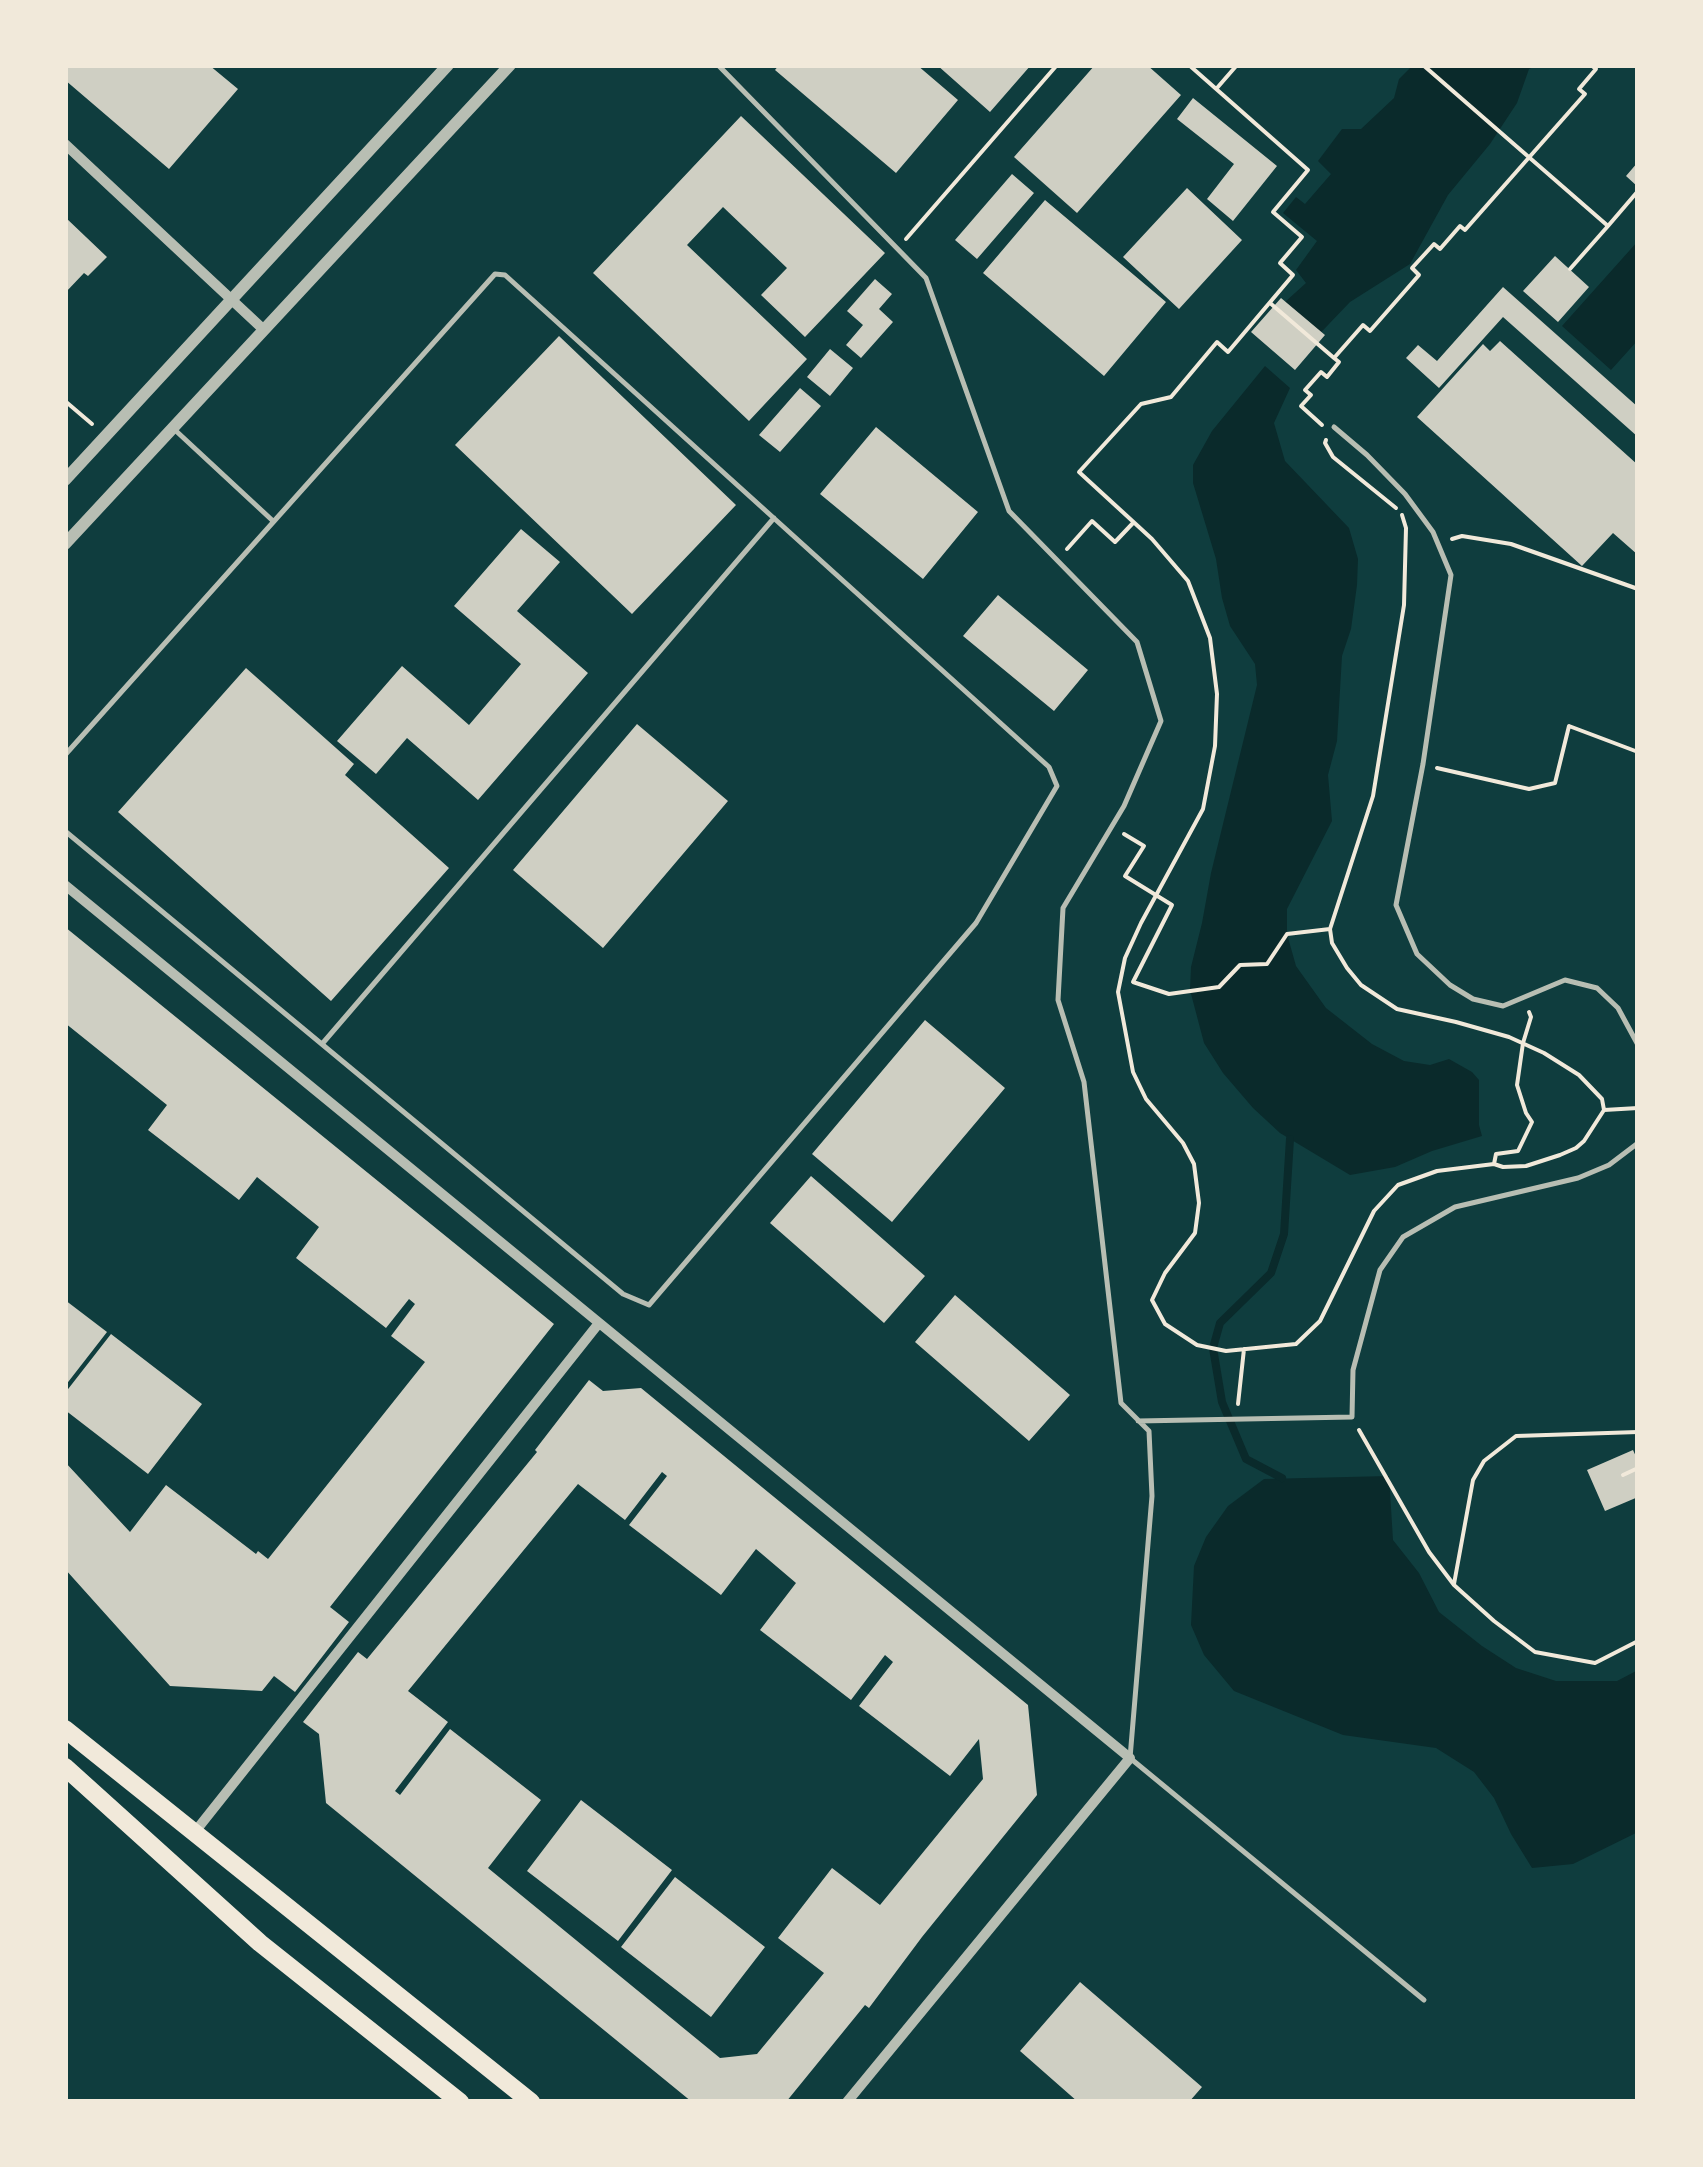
<!DOCTYPE html>
<html>
<head>
<meta charset="utf-8">
<style>
  body { margin:0 }
  #map { position:relative; width:1703px; height:2167px; overflow:hidden; background:#0f3d3e; font-family:"Crimson Pro",serif }
  canvas { display:block }
  .frame { position:absolute; inset:0; border:68px solid #f1e9da; pointer-events:none }
</style>
</head>
<body>
<div id="map">
<canvas width="1703" height="2167"></canvas>
<div class="frame"></div>
</div>
<script>
const g = document.querySelector('canvas').getContext('2d');
g.lineJoin = 'round';
function fill(path, color) { g.fillStyle = color; g.fill(path, 'evenodd'); }
const shape = rows => new Path2D(rows.map(r => 'M' + r).join(''));
function strokePath(path, color, width, dash) { g.strokeStyle = color; g.lineWidth = width; g.lineCap = dash ? 'butt' : 'round'; g.setLineDash(dash || []); g.stroke(path); }
fill(shape([
  [1413,65,1539,65,1529,69,1517,103,1490,144,1448,195,1410,264,1350,302,1306,348,1285,302,1306,283,1296,270,1317,241,1283,213,1296,197,1305,204,1331,174,1318,161,1342,129,1361,129,1394,98,1399,79],
  [1638,241,1638,340,1611,370,1562,326],
  [1265,366,1290,388,1274,423,1285,461,1349,528,1358,559,1357,585,1351,629,1342,656,1337,741,1328,775,1332,821,1287,909,1287,934,1296,966,1326,1008,1372,1044,1404,1061,1430,1065,1449,1059,1472,1072,1479,1080,1479,1125,1482,1136,1432,1151,1395,1167,1350,1175,1280,1133,1253,1108,1223,1073,1204,1043,1190,990,1191,967,1202,923,1211,873,1257,685,1255,664,1230,626,1222,598,1216,559,1193,483,1193,465,1212,431],
  [1389,1476,1393,1540,1419,1573,1439,1612,1482,1646,1516,1668,1556,1681,1617,1681,1638,1670,1638,1832,1573,1864,1532,1868,1511,1834,1494,1798,1474,1772,1436,1748,1343,1735,1234,1691,1204,1655,1191,1625,1194,1566,1206,1537,1228,1506,1264,1479]
]), '#0a2a2b');
strokePath(shape([
  [1282,1478,1246,1459,1222,1402,1213,1348,1220,1323,1271,1273,1284,1234,1290,1139]
]), '#0a2a2b', 8);
fill(shape([
  [65,65,209,65,238,89,169,169,65,80],
  [779,65,917,65,958,100,896,173,775,70],
  [937,65,1031,65,990,112],
  [1095,65,1147,65,1181,95,1077,213,1014,157],
  [1193,98,1277,166,1233,221,1207,199,1234,164,1177,119],
  [741,116,885,253,805,337,761,295,787,268,723,207,687,245,807,359,749,421,593,273],
  [1638,162,1638,187,1626,176],
  [1012,174,1034,193,977,259,955,240],
  [1187,188,1242,240,1179,309,1123,257],
  [1045,200,1166,302,1104,376,983,273],
  [65,217,107,257,88,276,84,273,65,293],
  [1555,256,1589,287,1558,322,1523,291],
  [875,279,892,294,879,309,893,322,861,358,846,345,863,325,847,311],
  [1503,287,1638,407,1638,437,1503,317,1439,388,1406,358,1418,345,1437,361],
  [1281,298,1325,335,1295,370,1251,332],
  [559,336,736,505,632,614,455,445],
  [1500,341,1638,465,1638,555,1613,533,1582,566,1417,417,1483,344,1490,351],
  [830,349,853,368,830,396,807,377],
  [800,388,821,406,780,452,759,435],
  [876,427,978,512,923,579,820,494],
  [521,529,560,562,517,611,588,673,478,800,407,738,376,774,337,741,402,666,469,725,521,664,454,606],
  [998,595,1088,670,1054,711,963,636],
  [246,668,354,764,345,775,449,868,331,1001,118,812],
  [637,724,728,801,603,948,513,870],
  [65,927,554,1324,330,1607,349,1622,295,1692,274,1676,262,1691,170,1686,65,1569,65,1462,130,1532,166,1485,256,1554,258,1551,268,1559,425,1362,391,1336,415,1304,409,1299,386,1328,296,1258,319,1227,257,1177,239,1200,148,1130,167,1105,65,1023],
  [925,1020,1005,1088,892,1222,812,1154],
  [811,1176,925,1276,884,1323,770,1223],
  [955,1295,1070,1395,1029,1441,915,1342],
  [65,1300,107,1332,65,1386],
  [111,1334,202,1404,148,1474,65,1410,65,1393],
  [589,1380,603,1391,641,1388,1028,1705,1037,1795,922,1937,869,2008,865,2005,786,2102,692,2102,326,1803,319,1734,303,1722,358,1652,367,1659,537,1452,535,1450],
  [662,1472,667,1476,629,1525,721,1595,756,1549,796,1583,760,1630,851,1700,885,1655,893,1662,859,1706,950,1776,979,1739,983,1779,880,1905,832,1868,778,1938,824,1973,757,2054,720,2058,488,1868,541,1800,450,1729,400,1795,395,1791,448,1722,408,1691,578,1484,625,1520],
  [1633,1450,1638,1461,1638,1497,1605,1511,1587,1470],
  [581,1800,672,1870,618,1941,527,1871],
  [675,1877,765,1947,711,2017,621,1947],
  [1080,1982,1202,2087,1189,2102,1078,2102,1020,2051]
]), '#cfcfc3');
strokePath(shape([
  [1189,65,1308,170,1273,212,1302,237,1280,263,1293,275,1228,352,1217,342,1171,397,1141,404,1079,472,1152,539,1188,581,1210,638,1217,694,1215,746,1203,809,1141,923,1125,958,1118,992,1133,1072,1146,1099,1183,1143,1194,1164,1199,1203,1195,1233,1165,1273,1152,1300,1165,1324,1197,1345,1226,1351,1296,1344,1320,1321,1374,1211,1398,1185,1437,1171,1494,1164,1503,1167,1526,1166,1560,1155,1576,1148,1584,1141,1604,1110,1602,1099,1579,1075,1544,1053,1509,1037,1456,1022,1397,1009,1361,985,1347,968,1332,943,1330,929,1373,796,1404,605,1406,528,1402,515],
  [1423,65,1608,226,1638,191],
  [1217,88,1237,65],
  [906,239,1057,65],
  [1570,269,1608,226],
  [1270,303,1334,358],
  [65,401,92,424],
  [1322,425,1301,406,1311,395,1305,390,1321,372,1327,377,1339,362,1334,358,1363,325,1370,331,1419,275,1412,268,1434,244,1440,249,1460,226,1465,230,1585,94,1579,89,1596,69,1591,65],
  [1326,440,1325,443,1333,457,1396,508],
  [1452,539,1462,536,1511,544,1638,589],
  [1067,549,1092,521,1115,542,1133,523],
  [1437,768,1529,789,1555,783,1569,726,1638,752],
  [1124,834,1144,846,1125,876,1172,905,1133,982,1169,994,1219,987,1240,965,1267,964,1287,934,1330,929],
  [1604,1110,1638,1108],
  [1494,1164,1496,1154,1518,1151,1532,1122,1526,1113,1517,1085,1523,1043,1531,1017,1529,1012],
  [1238,1404,1244,1349],
  [1359,1430,1429,1552,1454,1585,1494,1621,1535,1652,1595,1663,1638,1641],
  [1623,1475,1638,1468],
  [1454,1584,1473,1480,1484,1461,1516,1436,1638,1432]
]), '#f1e9da', 4);
strokePath(shape([
  [718,65,926,278,1009,511,1137,642,1161,721,1124,806,1063,908,1058,1000,1084,1082,1121,1403,1149,1431,1152,1496,1130,1758,1424,2000],
  [1334,427,1367,455,1405,494,1433,532,1451,575,1423,764,1396,905,1417,954,1450,985,1473,999,1503,1006,1565,980,1597,988,1618,1008,1638,1045],
  [175,430,273,521],
  [65,755,495,274,505,275,1049,767,1057,786,976,923,649,1305,623,1294,65,831],
  [322,1044,774,518],
  [1138,1421,1352,1417,1353,1370,1380,1270,1403,1237,1455,1207,1578,1178,1609,1165,1638,1143]
]), '#b8beb3', 5);
strokePath(shape([
  [65,144,264,330],
  [65,885,1130,1758,847,2102],
  [194,1833,599,1323]
]), '#b8beb3', 10);
strokePath(shape([
  [65,480,448,65],
  [65,544,510,65]
]), '#b8beb3', 12);
strokePath(shape([
  [65,1729,531,2102],
  [65,1767,260,1943,460,2102]
]), '#f1e9da', 18);
</script>
</body>
</html>
